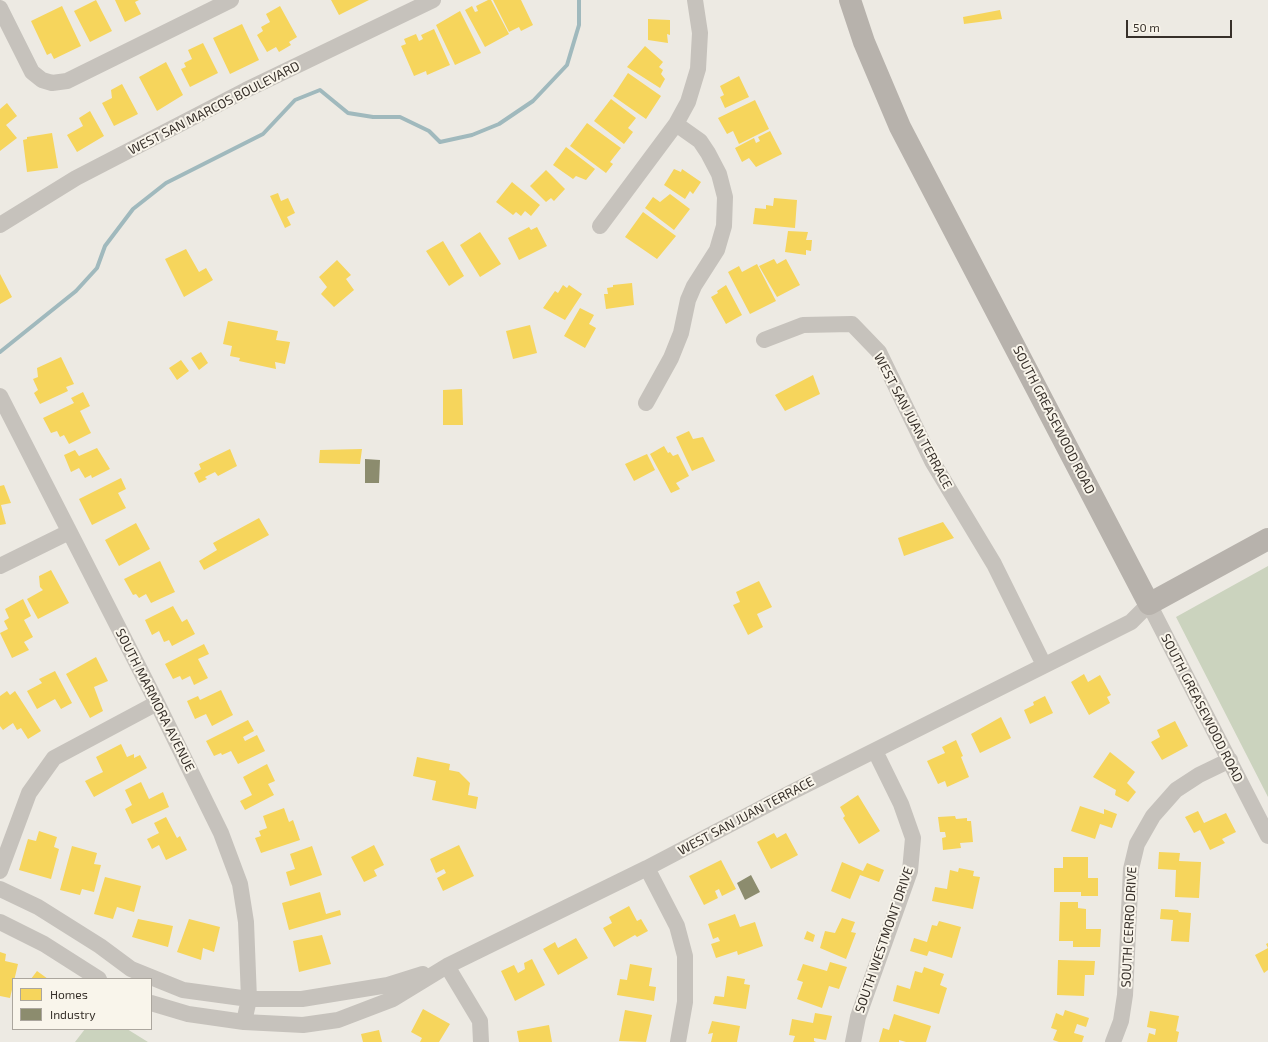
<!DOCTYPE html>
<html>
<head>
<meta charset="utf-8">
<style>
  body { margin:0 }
  #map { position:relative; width:1268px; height:1042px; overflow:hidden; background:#edeae3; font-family:"Exo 2",sans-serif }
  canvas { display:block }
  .legend { position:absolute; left:12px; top:978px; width:140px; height:52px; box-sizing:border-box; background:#f9f5eb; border:1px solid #aba69e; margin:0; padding:5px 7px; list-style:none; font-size:12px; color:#37302a }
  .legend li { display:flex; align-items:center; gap:8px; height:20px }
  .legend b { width:20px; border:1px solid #aba69e }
  .scale { position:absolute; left:1126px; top:20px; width:106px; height:18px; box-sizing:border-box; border:2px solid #37302a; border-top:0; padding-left:5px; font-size:12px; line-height:14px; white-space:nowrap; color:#37302a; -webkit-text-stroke:3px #f9f5eb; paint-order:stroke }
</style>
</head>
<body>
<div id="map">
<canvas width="1268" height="1042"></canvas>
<ul class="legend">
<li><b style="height:11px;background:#f6d55c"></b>Homes</li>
<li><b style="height:11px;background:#8c8c6e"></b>Industry</li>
</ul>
<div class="scale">50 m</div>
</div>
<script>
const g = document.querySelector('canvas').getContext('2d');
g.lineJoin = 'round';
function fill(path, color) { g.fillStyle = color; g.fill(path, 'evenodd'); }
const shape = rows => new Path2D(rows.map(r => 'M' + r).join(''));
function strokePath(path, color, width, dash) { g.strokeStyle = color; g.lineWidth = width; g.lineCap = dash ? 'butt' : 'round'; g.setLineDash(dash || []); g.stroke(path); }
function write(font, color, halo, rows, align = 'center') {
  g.font = font + ' "Exo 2",sans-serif'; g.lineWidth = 4; g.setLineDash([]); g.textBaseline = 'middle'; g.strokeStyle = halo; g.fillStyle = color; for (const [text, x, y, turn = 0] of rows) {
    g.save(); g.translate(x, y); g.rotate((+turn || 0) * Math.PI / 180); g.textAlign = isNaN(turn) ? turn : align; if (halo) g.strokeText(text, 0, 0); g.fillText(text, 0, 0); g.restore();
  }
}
fill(shape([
  [1268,566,1268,797,1176,617],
  [85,1029,127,1029,148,1042,75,1042]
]), '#cbd3be');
fill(shape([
  [96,0,112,31,90,42,74,11],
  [115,0,139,0,135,2,141,14,125,22],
  [331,0,369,0,339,15],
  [488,0,491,0,509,34,485,47,465,10,472,6,475,12,478,11,476,6],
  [493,0,521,0,533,25,521,31,519,27,509,32],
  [62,6,81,46,54,59,51,53,47,55,31,21],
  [280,6,297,37,289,42,291,45,279,52,276,47,267,52,257,35,263,31,261,27,270,22,266,14],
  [1000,10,1002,19,964,24,963,17],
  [460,11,481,53,455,65,436,25],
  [648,19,670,20,670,35,667,34,668,43,648,40],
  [242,24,259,60,230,74,213,38],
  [434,29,450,65,427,75,426,71,414,76,401,46,406,44,404,39,416,34,419,41,423,39,421,35],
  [203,43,218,73,190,87,181,69,186,67,184,63,192,59,188,50],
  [645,46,663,62,659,67,663,70,661,74,665,79,660,88,627,67],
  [166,62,183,95,157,111,139,77],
  [628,73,661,96,646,119,613,96],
  [739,76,749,97,725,108,720,97,724,95,720,86],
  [122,84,138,114,114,126,102,103,112,98,111,90],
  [611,99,636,118,628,128,633,132,624,144,594,121],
  [755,100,769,129,739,144,733,131,727,134,718,118],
  [7,103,17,116,6,125,17,138,0,151,0,109],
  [90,111,104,136,77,152,67,135,83,126,79,118],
  [587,123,621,148,610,162,613,164,606,173,570,146],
  [770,131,782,154,756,167,749,158,742,162,735,148,754,138,756,143,760,141,758,137],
  [52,133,58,168,27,172,23,140,27,139,27,137],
  [566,147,595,169,586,180,576,176,573,179,553,165],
  [674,169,681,172,682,169,701,182,693,194,690,191,685,199,664,185],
  [546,170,565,189,554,201,551,198,546,202,530,186],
  [512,182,540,205,531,216,525,211,521,216,516,212,513,215,496,202],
  [278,193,281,201,288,198,295,213,287,217,291,225,285,228,270,196],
  [670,194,690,209,674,230,645,208,653,197,660,202],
  [774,198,797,200,795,228,753,224,755,208,766,209,766,205,773,206],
  [643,212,676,236,657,259,625,237],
  [529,227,531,230,537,227,547,246,519,260,508,238],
  [788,231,808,232,806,240,812,240,811,251,806,250,806,255,785,252],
  [480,232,501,264,480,277,460,245],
  [443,241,464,276,449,286,426,251],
  [186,249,199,272,206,268,213,280,184,297,165,259],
  [774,259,777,264,786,259,800,285,777,297,759,266],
  [337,260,351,275,346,279,354,290,334,307,321,294,327,287,319,277],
  [757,264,776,301,750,314,728,272,739,266,742,272],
  [0,274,12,297,0,304],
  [632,283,634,305,606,309,604,294,608,294,607,288,613,287,613,285],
  [563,285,567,288,569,285,582,294,565,320,543,308,555,291,558,293],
  [726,285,742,315,726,324,711,297,718,293,717,291],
  [580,308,594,315,589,324,596,328,585,348,564,336],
  [228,321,278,331,276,340,290,342,285,364,275,362,276,369,239,361,240,358,230,356,232,346,223,344],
  [530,325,537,353,513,359,506,331],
  [201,352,208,363,199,370,191,358],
  [61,357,74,384,66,387,68,391,40,404,34,393,38,390,33,379,38,377,37,368],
  [181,360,189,371,177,380,169,368],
  [813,375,820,394,785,411,775,395],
  [462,389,463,425,443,425,443,390],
  [83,392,90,406,80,411,91,433,69,444,64,435,60,437,57,431,51,433,43,418,74,403,71,398],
  [689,431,693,439,703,437,715,461,692,471,676,437],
  [664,446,668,453,670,452,673,456,678,454,689,476,676,483,680,489,671,493,650,454],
  [97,448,110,469,92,478,91,475,85,478,79,468,71,472,64,455,75,450,79,456],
  [230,449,237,466,218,476,215,472,205,477,207,479,199,483,194,473,201,469,199,464],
  [362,449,360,464,319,463,320,450],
  [647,454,655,470,634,481,625,464],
  [121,478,126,489,118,493,126,508,92,525,79,499],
  [4,485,11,503,1,505,6,524,0,525,0,486],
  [259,518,269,535,204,570,199,561,217,550,213,543],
  [943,522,954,538,904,556,898,538],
  [136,523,150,549,119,566,105,540],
  [160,561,175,592,151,603,146,594,139,598,136,594,133,595,124,579],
  [51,570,69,603,38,619,27,599,43,590,40,587,39,576],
  [759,581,772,607,757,614,763,627,748,635,733,605,740,602,736,592],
  [23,599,31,616,24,620,33,637,24,642,29,650,12,658,0,633,8,629,4,621,9,618,5,609],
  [173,606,182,622,187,619,195,634,172,646,169,640,164,642,159,631,152,635,145,620],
  [204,644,209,654,198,659,208,678,194,685,190,676,182,680,180,676,173,679,165,664],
  [96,657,108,681,94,687,103,711,90,718,66,674],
  [55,671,72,703,61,709,55,699,37,709,27,691,42,683,39,679],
  [1084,674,1088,682,1100,675,1111,695,1107,697,1110,703,1089,715,1071,682],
  [221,690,233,715,212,726,206,714,195,719,187,701,198,696,200,700],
  [7,691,10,695,15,691,41,731,28,739,21,728,17,730,13,723,3,730,0,726,0,696],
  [1045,696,1053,713,1030,724,1024,710,1034,705,1033,702],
  [1001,717,1011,738,980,753,971,734],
  [248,720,254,731,243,737,245,741,257,735,265,751,238,764,231,751,222,755,221,753,214,756,206,741],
  [1175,721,1188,746,1162,760,1151,742,1160,737,1157,730],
  [956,740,963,756,961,757,969,777,947,787,945,781,938,784,927,761,945,753,942,747],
  [121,744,127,757,134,754,134,758,140,755,147,768,94,797,85,781,103,772,96,757],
  [1110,752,1135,772,1127,783,1136,792,1128,802,1115,795,1116,790,1093,777],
  [417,757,450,764,449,770,459,772,470,783,468,795,478,797,476,809,432,800,436,781,413,776],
  [267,764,275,781,268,784,274,795,245,810,240,801,252,795,243,777],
  [141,782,149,799,163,792,169,807,132,824,125,809,132,805,125,790],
  [858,795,880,831,859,844,843,818,845,816,840,807],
  [1080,806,1104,814,1104,809,1117,814,1112,828,1100,824,1095,839,1071,831],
  [284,808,289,822,293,820,300,840,261,853,255,838,261,836,259,831,267,828,263,816],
  [1198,811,1204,823,1226,813,1236,832,1222,839,1225,843,1210,850,1200,830,1194,833,1185,817],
  [955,816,956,819,967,818,967,821,971,821,973,842,960,843,961,848,943,850,942,838,946,837,945,832,940,832,938,817],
  [166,817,177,838,180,836,187,850,166,860,159,845,152,849,147,839,159,833,154,823],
  [39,831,57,837,54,847,59,849,51,879,19,870,28,839,36,841],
  [774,833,777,838,786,833,798,855,771,869,757,842],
  [374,845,384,865,374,870,377,876,364,882,351,857],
  [459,845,474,876,443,891,437,878,446,873,444,869,436,873,430,859],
  [72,846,97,853,94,864,101,865,94,892,82,889,80,895,60,890],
  [312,846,322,875,290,886,286,872,295,869,290,854],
  [1159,852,1180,853,1179,861,1201,862,1199,898,1175,897,1176,870,1158,869],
  [1063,857,1088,857,1088,878,1098,878,1098,896,1081,896,1081,892,1054,892,1054,868,1063,868],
  [721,860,736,889,722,896,719,889,715,891,718,898,704,905,689,876],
  [842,862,863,871,867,863,884,870,879,882,860,875,850,899,831,891],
  [959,868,974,871,973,876,980,877,973,909,932,901,935,887,947,889,950,870,958,872],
  [105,877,141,886,134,912,117,907,113,919,94,914],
  [320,892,326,914,340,910,341,915,289,930,282,903],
  [1060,902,1078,902,1078,908,1086,909,1086,929,1101,929,1100,947,1073,947,1073,941,1059,941],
  [629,906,637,921,641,919,648,931,637,937,635,935,614,947,603,928,612,923,609,917],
  [1161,909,1178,910,1179,912,1191,913,1189,942,1171,941,1173,920,1160,919],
  [735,914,740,927,755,922,763,946,738,955,737,951,716,958,711,944,720,941,718,937,713,939,708,924],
  [842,918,855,922,851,932,856,933,846,959,820,948,825,931,835,933],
  [138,919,173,926,168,947,132,937],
  [189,919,220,927,214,952,203,948,201,960,177,952],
  [939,921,961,927,952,958,929,951,927,956,910,951,914,938,927,942,932,925,937,926],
  [807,931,815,935,813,942,804,939],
  [322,935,331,964,299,972,293,941],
  [576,938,588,958,558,975,543,949,555,942,558,948],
  [1268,943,1268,970,1264,973,1255,955,1268,948,1266,944],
  [0,952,6,954,5,961,18,964,10,998,0,996],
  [532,959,545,985,515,1001,501,971,514,965,518,973,525,969,524,963],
  [1058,960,1095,961,1094,975,1085,975,1084,996,1057,995],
  [830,962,847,967,839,989,829,986,822,1008,797,999,803,982,797,980,803,964,827,971],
  [630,964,652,968,649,986,656,987,654,1001,617,995,620,979,627,980],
  [924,967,944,974,940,985,947,988,939,1014,893,1001,897,985,910,989,915,971,922,973],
  [37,971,48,979,31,979],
  [727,976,745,979,744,984,750,985,746,1009,713,1004,715,996,724,997],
  [423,1009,450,1024,439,1042,420,1042,422,1038,411,1032],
  [625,1010,652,1015,646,1042,619,1041],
  [1065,1010,1089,1018,1086,1027,1077,1024,1074,1033,1084,1036,1082,1042,1059,1042,1053,1040,1057,1030,1051,1028,1056,1013,1063,1016],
  [1150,1011,1179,1016,1176,1031,1179,1032,1177,1042,1147,1042,1149,1033,1155,1035,1156,1029,1147,1027],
  [815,1013,832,1016,826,1040,814,1038,814,1041,816,1042,793,1042,795,1036,789,1035,792,1019,813,1023],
  [894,1014,931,1026,926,1042,906,1042,899,1040,899,1042,879,1042,883,1028,889,1030],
  [712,1021,740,1026,737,1042,711,1042,713,1033,708,1034],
  [549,1025,552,1042,519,1042,517,1031],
  [379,1030,382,1042,363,1042,361,1034]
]), '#f6d55c');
fill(shape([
  [365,459,380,460,379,483,365,483],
  [751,875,760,892,745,900,737,883]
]), '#8c8c6e');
strokePath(shape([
  [0,352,76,291,97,268,105,246,133,209,166,183,263,134,295,100,320,90,348,113,373,117,400,117,429,131,440,142,472,135,499,124,533,101,567,65,579,25,579,0]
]), '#a0b9bd', 4);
strokePath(shape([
  [0,8,32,72,42,80,52,83,67,81,231,0],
  [0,225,76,178,246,90,433,0],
  [600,226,676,124,688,102,698,69,700,33,695,0],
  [764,340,803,325,852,324,879,352,932,461,994,564,1044,665],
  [0,396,157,703,221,833,240,884,246,922,249,999,244,1022],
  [646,403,671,358,681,333,688,300,694,286,717,250,724,226,725,197,719,174,708,153,700,141,676,124],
  [0,566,69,532],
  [647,868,677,926,685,956,685,1002,678,1042],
  [0,871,29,793,54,758,157,703],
  [0,889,38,907,100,946,131,969,183,990,249,999,302,999,388,985,423,974],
  [0,922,44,944,99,979],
  [447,966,480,1021,481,1042],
  [151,1003,188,1014,244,1022,303,1025,338,1020,393,999,447,966,647,868,792,792,1131,622,1149,604,1268,836],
  [853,1042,858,1017,910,871,913,838,901,804,875,751],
  [1113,1042,1121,1021,1125,995,1131,869,1137,844,1153,816,1176,790,1199,775,1230,760]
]), '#c6c2bc', 16);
strokePath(shape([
  [850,0,864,42,900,127,1149,604,1268,539]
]), '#b7b2ac', 22);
write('13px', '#37302a', '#f9f5eb', [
  ["WEST SAN MARCOS BOULEVARD",214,108,-27],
  ["SOUTH GREASEWOOD ROAD",1054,420,63],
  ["WEST SAN JUAN TERRACE",913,421,62],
  ["SOUTH MARMORA AVENUE",155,700,63],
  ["SOUTH GREASEWOOD ROAD",1202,708,63],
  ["WEST SAN JUAN TERRACE",746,816,-28],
  ["SOUTH CERRO DRIVE",1129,927,-87],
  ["SOUTH WESTMONT DRIVE",884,940,-71]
]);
</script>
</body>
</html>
